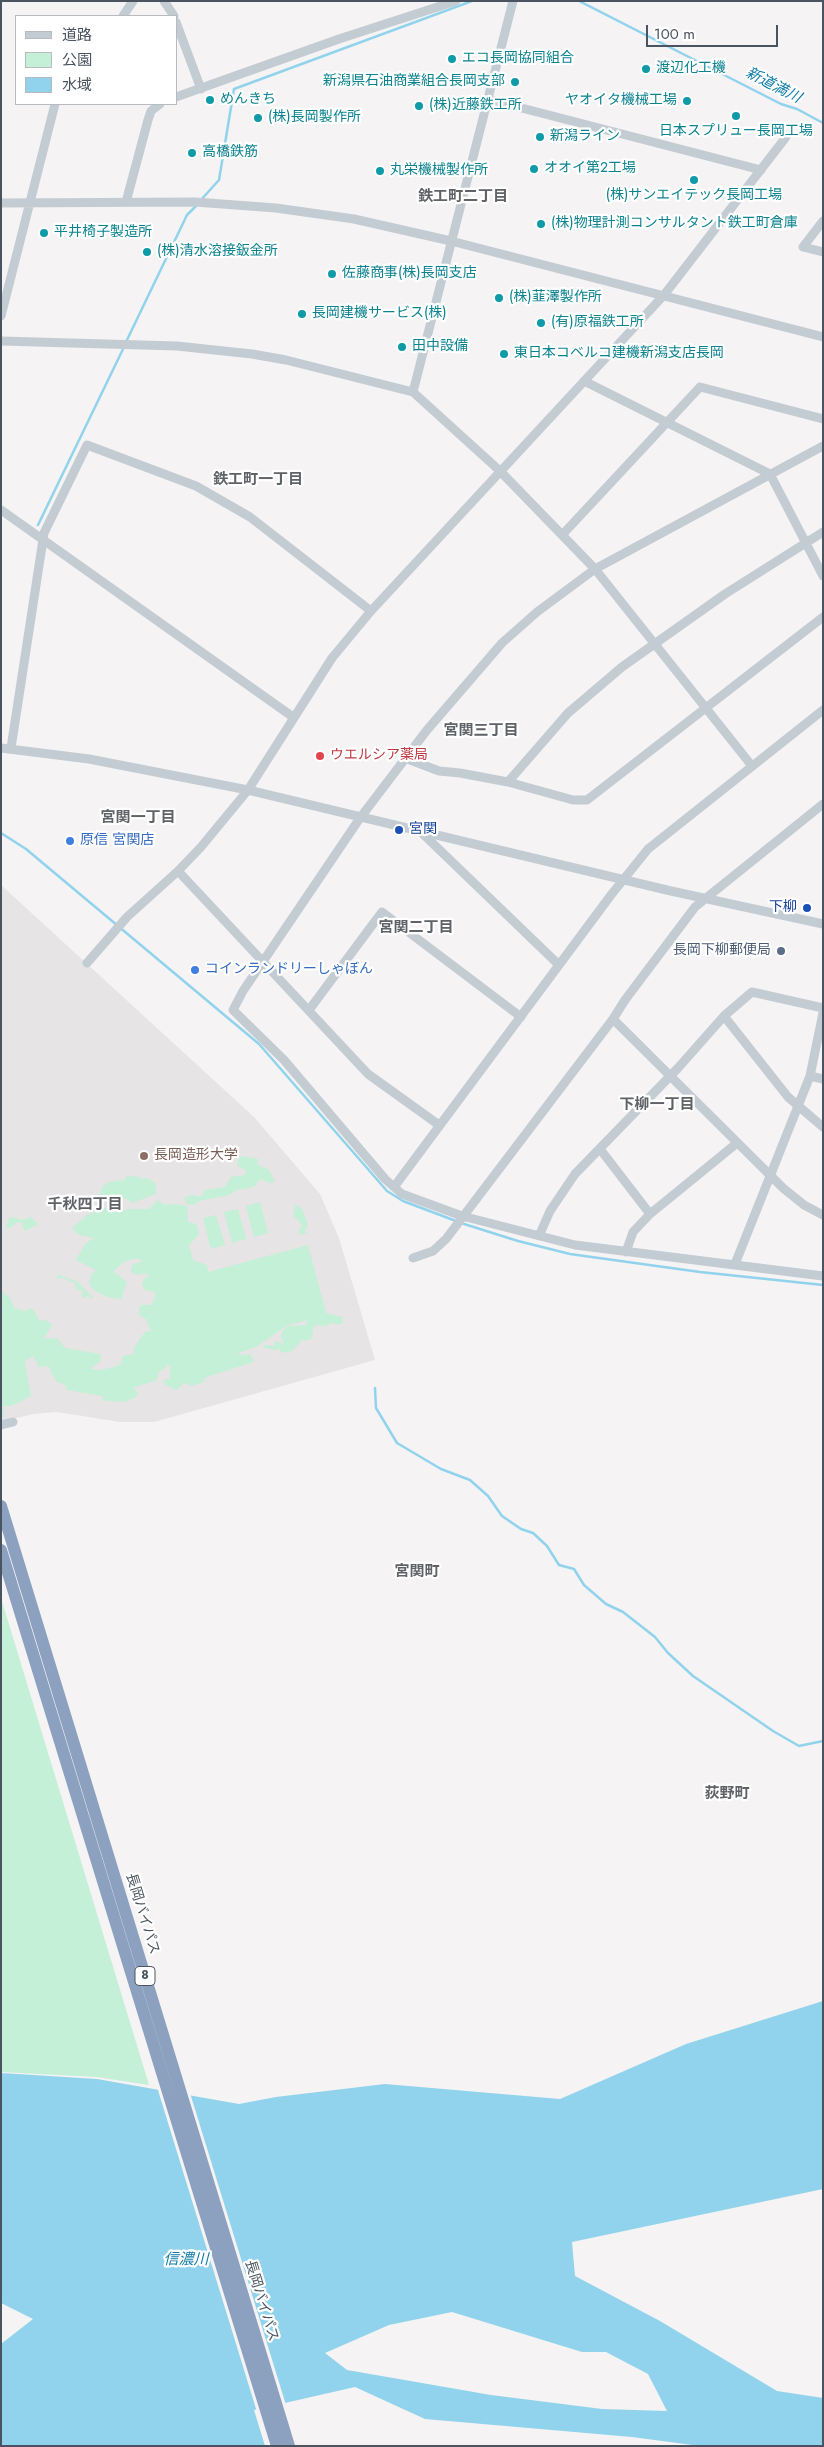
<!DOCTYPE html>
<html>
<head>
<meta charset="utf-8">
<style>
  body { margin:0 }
  #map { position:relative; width:824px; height:2447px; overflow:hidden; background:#f5f3f3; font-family:Jost,"Noto Sans JP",sans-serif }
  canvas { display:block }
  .frame { position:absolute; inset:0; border:2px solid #4a5460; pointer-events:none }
  .legend { position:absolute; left:15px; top:15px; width:162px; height:90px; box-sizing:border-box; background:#fff; border:1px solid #b7bbbf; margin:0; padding:6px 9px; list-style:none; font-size:15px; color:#4a5460 }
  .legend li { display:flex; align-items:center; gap:10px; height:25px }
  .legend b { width:25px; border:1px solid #b7bbbf }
  .scale { position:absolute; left:646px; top:25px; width:132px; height:22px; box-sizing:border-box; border:2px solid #4a5460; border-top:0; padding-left:6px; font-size:15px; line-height:18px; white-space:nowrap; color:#4a5460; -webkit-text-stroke:4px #fff; paint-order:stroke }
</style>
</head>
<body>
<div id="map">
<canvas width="824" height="2447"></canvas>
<div class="frame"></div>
<ul class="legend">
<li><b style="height:6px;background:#c4ccd3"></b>道路</li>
<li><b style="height:14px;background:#c3f0d7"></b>公園</li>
<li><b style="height:14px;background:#91d3ec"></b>水域</li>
</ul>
<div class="scale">100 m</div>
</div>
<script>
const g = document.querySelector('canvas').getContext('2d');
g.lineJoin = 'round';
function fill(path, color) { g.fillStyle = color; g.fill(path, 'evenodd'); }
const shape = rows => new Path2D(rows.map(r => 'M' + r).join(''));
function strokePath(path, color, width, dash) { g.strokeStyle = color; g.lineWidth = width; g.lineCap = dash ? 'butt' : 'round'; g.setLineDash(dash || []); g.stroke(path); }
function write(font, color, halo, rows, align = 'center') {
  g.font = font + ' Jost,"Noto Sans JP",sans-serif'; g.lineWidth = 4.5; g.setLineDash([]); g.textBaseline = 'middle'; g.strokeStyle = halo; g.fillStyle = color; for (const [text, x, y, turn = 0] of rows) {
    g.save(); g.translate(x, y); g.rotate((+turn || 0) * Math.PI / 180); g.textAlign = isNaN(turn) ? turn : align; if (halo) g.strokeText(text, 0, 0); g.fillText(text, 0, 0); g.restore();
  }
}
fill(shape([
  [1,885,254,1117,320,1194,339,1238,375,1360,154,1422,120,1422,57,1412,33,1414,1,1422]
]), '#e6e4e5');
fill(shape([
  [242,1156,258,1159,258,1165,268,1169,275,1181,270,1183,261,1179,256,1183,257,1185,250,1188,237,1190,229,1195,199,1201,193,1205,187,1204,184,1197,192,1195,201,1197,205,1190,225,1187,231,1177,245,1175,246,1171,237,1165,238,1160],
  [127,1176,140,1177,142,1180,144,1178,150,1179,156,1184,156,1194,132,1203,128,1199,105,1197,96,1200,94,1196,100,1194,103,1186,109,1182,124,1180],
  [158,1200,164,1205,174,1204,187,1206,188,1222,196,1224,199,1234,189,1245,193,1260,207,1265,208,1272,308,1245,326,1313,342,1317,343,1322,339,1325,332,1323,326,1326,317,1325,313,1328,312,1338,306,1341,302,1340,292,1351,283,1353,279,1349,274,1350,263,1347,265,1345,274,1346,275,1341,284,1344,281,1337,282,1332,288,1326,306,1325,307,1320,286,1326,256,1347,238,1353,241,1355,250,1354,254,1362,206,1377,203,1382,192,1386,185,1383,176,1390,166,1385,163,1382,165,1379,170,1379,170,1367,167,1364,164,1369,158,1372,158,1378,154,1381,133,1388,138,1393,136,1397,124,1402,108,1401,103,1400,102,1396,67,1390,64,1384,57,1382,48,1366,39,1367,33,1356,25,1362,31,1396,11,1406,3,1406,4,1417,1,1418,1,1290,10,1298,14,1308,26,1311,30,1308,34,1310,39,1320,45,1320,52,1324,44,1339,57,1338,65,1348,100,1354,101,1360,91,1369,102,1370,120,1365,123,1356,133,1354,134,1347,146,1331,151,1331,146,1319,140,1316,139,1309,141,1305,150,1305,155,1299,155,1292,145,1290,142,1284,144,1278,150,1276,145,1273,138,1275,131,1272,132,1265,142,1261,139,1258,134,1259,126,1261,113,1271,127,1282,121,1299,107,1297,94,1290,89,1283,91,1275,96,1270,76,1260,85,1244,94,1238,79,1235,72,1228,87,1215,105,1208,115,1212,130,1209,149,1209],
  [260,1202,268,1233,254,1237,246,1206],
  [296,1204,302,1209,308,1225,305,1229,306,1233,302,1235,298,1232,302,1225,293,1215],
  [238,1209,246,1239,232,1243,224,1212],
  [216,1215,225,1245,211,1249,203,1218],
  [13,1217,23,1220,31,1217,38,1224,25,1231,22,1226,23,1222,16,1223,10,1228,6,1228,9,1218],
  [60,1275,78,1282,93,1297,90,1299,88,1295,84,1298,81,1295,83,1290,77,1290,75,1283,62,1278,58,1279,57,1277],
  [1,1598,149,2085,96,2077,1,2072]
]), '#c3f0d7');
fill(shape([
  [823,2001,823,2189,572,2242,575,2276,660,2321,777,2391,823,2398,823,2446,700,2446,632,2437,425,2419,355,2387,254,2410,265,2446,1,2446,1,2344,33,2319,1,2303,1,2073,97,2079,239,2104,276,2097,385,2084,560,2099,686,2044],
  [452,2312,582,2352,606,2352,648,2374,667,2411,602,2409,491,2395,347,2370,325,2353,389,2325]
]), '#91d3ec');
fill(shape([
  [157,2087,190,2093,286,2405,257,2412]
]), '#f5f3f3');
strokePath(shape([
  [579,1,781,104,797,109,823,123],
  [200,201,219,180,234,89,472,1],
  [126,342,187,215,197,205],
  [38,525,124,347],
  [1,833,26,849,259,1044,387,1191,403,1201,456,1221],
  [461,1223,518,1241,570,1254,700,1272,823,1285],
  [375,1388,376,1408,397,1443,441,1469,470,1480,488,1496,502,1516,521,1529,533,1533,547,1546,559,1565,574,1569,584,1585,606,1604,623,1612,655,1637,668,1653,693,1676,773,1731,799,1746,823,1741]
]), '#91d3ec', 2.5);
strokePath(shape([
  [164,1,174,16],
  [123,16,133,1],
  [176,22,201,89],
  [176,97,339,39,456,1],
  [487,99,761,170],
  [126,202,148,120,151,111,160,104],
  [1,203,195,202,276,208,354,219,451,241,823,337],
  [823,221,803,247,823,252],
  [1,316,55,104],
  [1,341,177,346,252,354,286,360,413,392,500,471,595,569,752,766],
  [584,381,770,474,823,576],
  [413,392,513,1],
  [823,446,595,569,537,612,502,643,427,730,360,818,243,991,233,1010,284,1060,385,1179,402,1194,462,1216,575,1245,823,1276],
  [1,510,293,717],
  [563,534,700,387,823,419],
  [1,748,89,759,248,790,671,891,823,924],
  [11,748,44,533,87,445,196,486,250,517,371,611],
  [405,758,439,771,460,773,508,782,573,800,587,800,823,617],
  [508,782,568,713,622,667,725,594,823,532],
  [422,833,559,965],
  [87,963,127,917,178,871],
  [309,1010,382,912,521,1017],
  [724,1016,788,1097,823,1127],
  [613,1019,783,1188,804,1205,823,1215],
  [810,1076,823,1079],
  [439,1125,368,1074,178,871,201,847,248,790,332,658,371,611,664,295,786,137],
  [600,1149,650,1214],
  [394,1187,611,895,648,849,823,710],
  [539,1236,550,1211,575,1174,678,1068,724,1016,752,992,823,1008],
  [626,1252,633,1232,650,1214,737,1143],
  [413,1258,433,1251,446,1239,613,1019,625,1000,695,907,823,804],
  [735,1264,810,1076,823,1013],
  [1,1425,13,1422]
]), '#c4ccd3', 9);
strokePath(shape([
  [1,1506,289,2446],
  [1,1550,277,2446]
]), '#8ca1bf', 12);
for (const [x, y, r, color] of [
  [452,59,5,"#0f9aa8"],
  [646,69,5,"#0f9aa8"],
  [515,82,5,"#0f9aa8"],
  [210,100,5,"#0f9aa8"],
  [687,101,5,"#0f9aa8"],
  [419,106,5,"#0f9aa8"],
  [736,116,5,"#0f9aa8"],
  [258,118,5,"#0f9aa8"],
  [540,137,5,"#0f9aa8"],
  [192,153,5,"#0f9aa8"],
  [534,169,5,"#0f9aa8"],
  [380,171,5,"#0f9aa8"],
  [694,180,5,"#0f9aa8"],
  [541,224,5,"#0f9aa8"],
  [44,233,5,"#0f9aa8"],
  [147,252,5,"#0f9aa8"],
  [332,274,5,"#0f9aa8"],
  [499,298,5,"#0f9aa8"],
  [302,314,5,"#0f9aa8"],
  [541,323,5,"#0f9aa8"],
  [402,347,5,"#0f9aa8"],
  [504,354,5,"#0f9aa8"],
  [320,756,5,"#e0444e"],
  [399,830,5,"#1a4fb4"],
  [70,841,5,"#3f7fe0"],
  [807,908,5,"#1a4fb4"],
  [781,951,5,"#5c6f8a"],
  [195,970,5,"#3f7fe0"],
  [144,1156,5,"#8d6e63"]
]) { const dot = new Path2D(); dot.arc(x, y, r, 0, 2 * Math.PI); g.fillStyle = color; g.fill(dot); strokePath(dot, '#fff', 2); }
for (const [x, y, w] of [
  [145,1976,20]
]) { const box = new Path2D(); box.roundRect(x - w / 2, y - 9.5, w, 19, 4); g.fillStyle = '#fff'; g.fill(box); strokePath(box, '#4a5460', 1); }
write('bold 12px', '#4a5460', null, [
  ["8",145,1976]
]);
write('14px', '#0d838f', '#fff', [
  ["エコ長岡協同組合",462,59],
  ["渡辺化工機",656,69],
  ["新潟県石油商業組合長岡支部",505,82,"right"],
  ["めんきち",220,100],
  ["ヤオイタ機械工場",677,101,"right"],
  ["(株)近藤鉄工所",429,106],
  ["(株)長岡製作所",268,118],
  ["日本スプリュー長岡工場",736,132,"center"],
  ["新潟ライン",550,137],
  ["高橋鉄筋",202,153],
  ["オオイ第2工場",544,169],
  ["丸栄機械製作所",390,171],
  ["(株)サンエイテック長岡工場",694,196,"center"],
  ["(株)物理計測コンサルタント鉄工町倉庫",551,224],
  ["平井椅子製造所",54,233],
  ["(株)清水溶接鈑金所",157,252],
  ["佐藤商事(株)長岡支店",342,274],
  ["(株)韮澤製作所",509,298],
  ["長岡建機サービス(株)",312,314],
  ["(有)原福鉄工所",551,323],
  ["田中設備",412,347],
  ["東日本コベルコ建機新潟支店長岡",514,354]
], 'left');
write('14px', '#be3a42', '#fff', [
  ["ウエルシア薬局",330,756]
], 'left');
write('14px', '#164399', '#fff', [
  ["宮関",409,830],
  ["下柳",797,908,"right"]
], 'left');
write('14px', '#366cbe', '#fff', [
  ["原信 宮関店",80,841],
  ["コインランドリーしゃぼん",205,970]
], 'left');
write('14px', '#4e5e75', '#fff', [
  ["長岡下柳郵便局",771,951]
], 'right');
write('14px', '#785e54', '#fff', [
  ["長岡造形大学",154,1156]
], 'left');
write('14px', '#4a5460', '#fff', [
  ["長岡バイパス",142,1914,73],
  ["長岡バイパス",261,2301,73]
]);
write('italic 15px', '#0f7ca6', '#fff', [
  ["新道満川",773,86,27],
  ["信濃川",186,2260]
]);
write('bold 15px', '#5f6267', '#fff', [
  ["鉄工町二丁目",463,197],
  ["鉄工町一丁目",258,480],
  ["宮関三丁目",481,731],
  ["宮関一丁目",138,818],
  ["宮関二丁目",416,928],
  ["下柳一丁目",657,1105],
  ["千秋四丁目",85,1205],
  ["宮関町",417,1572],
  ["荻野町",727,1794]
]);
</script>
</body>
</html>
